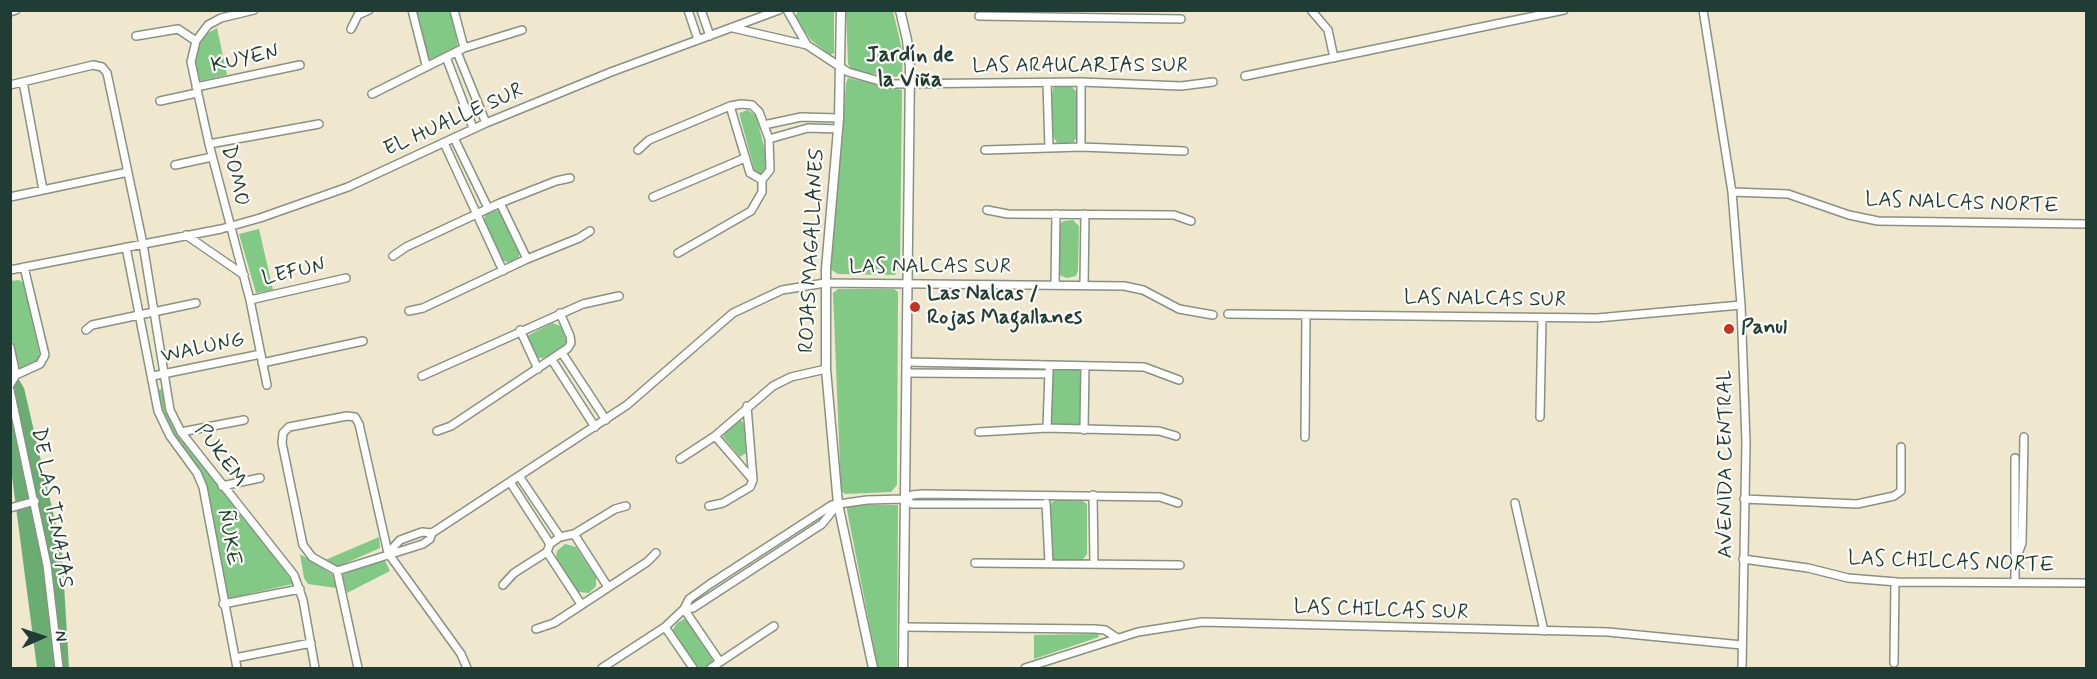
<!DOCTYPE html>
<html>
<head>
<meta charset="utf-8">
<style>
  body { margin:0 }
  #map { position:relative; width:2097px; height:679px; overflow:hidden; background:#efe8ce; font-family:Mynerve,sans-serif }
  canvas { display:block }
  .frame { position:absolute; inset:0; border:12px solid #1f3d34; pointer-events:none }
  .north { position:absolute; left:12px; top:607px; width:60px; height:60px; -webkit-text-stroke:4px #fdfcf7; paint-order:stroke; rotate:87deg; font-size:16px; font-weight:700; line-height:24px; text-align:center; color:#1f3d34 }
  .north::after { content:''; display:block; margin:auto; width:21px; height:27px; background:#1f3d34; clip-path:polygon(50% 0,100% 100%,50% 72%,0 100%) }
</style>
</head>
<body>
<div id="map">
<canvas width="2097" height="679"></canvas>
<div class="frame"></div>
<div class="north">N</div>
</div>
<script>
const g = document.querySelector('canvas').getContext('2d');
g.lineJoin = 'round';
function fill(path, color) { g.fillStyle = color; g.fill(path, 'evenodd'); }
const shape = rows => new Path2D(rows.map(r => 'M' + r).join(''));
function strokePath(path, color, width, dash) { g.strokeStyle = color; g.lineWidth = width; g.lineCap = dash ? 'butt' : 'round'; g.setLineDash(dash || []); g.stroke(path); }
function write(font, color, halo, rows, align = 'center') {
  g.font = font + ' Mynerve,sans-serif'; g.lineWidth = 4.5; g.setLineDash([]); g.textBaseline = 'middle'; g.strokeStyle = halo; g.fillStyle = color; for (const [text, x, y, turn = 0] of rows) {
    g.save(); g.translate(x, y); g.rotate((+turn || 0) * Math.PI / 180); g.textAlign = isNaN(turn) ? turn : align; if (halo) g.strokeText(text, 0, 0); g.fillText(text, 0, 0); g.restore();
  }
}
fill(shape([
  [417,11,451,11,458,47,434,60,426,57],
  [798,11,834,11,834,53,830,55,811,40,795,17],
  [846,11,893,11,903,54,902,73,896,77,853,71,848,64],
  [217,28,227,75,199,81,195,58,197,48,208,33],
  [848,78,902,90,900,265,895,275,838,274,830,269,846,84],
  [1056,86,1072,87,1077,92,1077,137,1072,144,1057,143,1052,134,1052,95,1053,88],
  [748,110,756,116,765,150,766,173,756,176,739,113],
  [500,210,519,253,519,258,509,263,502,260,484,220,485,215,491,211],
  [1073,220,1079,226,1078,270,1076,276,1067,278,1061,276,1058,269,1059,226,1063,221],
  [259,229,273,290,256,293,239,234],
  [19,280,24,283,40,356,38,362,19,370,11,337,10,281],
  [838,289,894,289,898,292,897,485,891,492,845,494,841,490,833,293],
  [552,323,561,326,567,343,548,357,534,359,526,339,527,336],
  [1056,368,1076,368,1081,371,1081,421,1077,427,1054,426,1051,423,1052,371],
  [162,389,167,412,176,431,282,565,293,584,230,598,225,593,199,470,166,422,158,393,158,390],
  [740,419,744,424,746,453,740,457,723,437,726,431],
  [1057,500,1081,500,1087,504,1087,554,1083,559,1057,560,1051,557,1050,507,1052,502],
  [846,505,898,505,897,668,878,668],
  [379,537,380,548,337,567,325,560],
  [565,544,576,547,596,577,596,586,589,593,578,592,556,559,557,551],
  [300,554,333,575,336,588,308,584,304,578],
  [383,557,390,571,347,593,342,575],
  [686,618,712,656,713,662,710,668,694,668,672,631,677,623],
  [1098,634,1099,637,1034,659,1034,635]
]), '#82c985');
fill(shape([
  [10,365,24,388,62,551,69,668,37,668,11,469]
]), '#69ad72');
const minor = shape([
  [254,10,221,18,208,25,196,41,191,62,209,144,250,300,267,385],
  [412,10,426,65],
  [454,10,464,48],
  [688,10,698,40],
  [701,10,710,36],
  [787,10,807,45],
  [1311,10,1328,30,1334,58],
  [1703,10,1732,192,1741,305,1746,442,1742,668],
  [10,12,16,10],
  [979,16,1181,19],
  [733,28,807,45,848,72,890,84,1081,82,1181,86,1213,82],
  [351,29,358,15,369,10],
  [136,36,178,29,196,41],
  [457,52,486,123],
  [446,57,473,128],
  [1245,76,1564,10],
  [23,82,43,190],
  [1081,82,1081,147],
  [1047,83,1049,148],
  [10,85,93,65,102,67,107,73,143,244,170,410,181,432,294,575,303,600,315,668],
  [196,87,300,65],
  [372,94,464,48,522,30],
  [160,101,197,93],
  [730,106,750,173,762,180],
  [764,125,801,117,839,118],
  [454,138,488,208],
  [769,139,808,128,838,129],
  [444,143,503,271],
  [209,144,319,124],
  [638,150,649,140,730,106,741,104,752,105,759,112,769,139,770,170,762,180],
  [985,150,1081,147,1184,151],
  [175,165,212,157],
  [1732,192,1788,194,1849,215,1878,221,2086,224],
  [10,197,128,172],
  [653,197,745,158],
  [500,203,527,259],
  [987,210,1008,214,1174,215,1191,221],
  [186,235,244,275],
  [126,247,158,411,170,436,197,473,203,487,237,668],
  [678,253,751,211,762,192,762,180],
  [393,256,406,247,500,203,556,181,570,178],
  [10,270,221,229,260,218,348,187,486,123,611,72,779,10],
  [1055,285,1056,214],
  [1084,285,1085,214],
  [250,300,346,278],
  [409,311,423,308,527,259,579,238,590,231],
  [1228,314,1597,318,1741,305],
  [86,330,92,325,196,303],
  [520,330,538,369],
  [10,347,16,375,10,385],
  [562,353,606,420],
  [552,360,595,427],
  [906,362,1144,367,1179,380],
  [262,363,363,341],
  [906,373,1049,374],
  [16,375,40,364,45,355,24,267],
  [153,376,261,354],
  [422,376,583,304,619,296],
  [10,390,47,565,59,668],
  [747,406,753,480],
  [1540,417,1542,318],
  [1047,428,1049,370],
  [1084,430,1085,366],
  [437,431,451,426,568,348,571,343,570,336,560,313],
  [181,432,244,420],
  [979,432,1047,428,1159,431,1176,436],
  [715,436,753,480],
  [1305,437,1306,315],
  [2015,458,2015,582],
  [680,459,715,436,773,386,791,377,826,369],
  [519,476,560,537],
  [510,482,550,544],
  [222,486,260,478],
  [1093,495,1094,564],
  [904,499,912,504,1046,504],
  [1744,499,1857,504,1894,496,1901,491,1901,447],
  [1046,503,1049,563],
  [1515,503,1544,631],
  [709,506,723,503,750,487,753,480],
  [10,508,35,501],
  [432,533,627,405,733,313,782,290,825,283,1124,286,1143,290,1179,309,1213,315],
  [574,534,608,587],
  [547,552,581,604],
  [388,553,400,540,422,532,432,533],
  [1743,559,1808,568,1848,578,1897,582,2086,583],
  [2015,562,2022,543,2024,437],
  [975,563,1180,565],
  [337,571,423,544,430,539,432,533],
  [503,585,514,573,547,552,550,544,560,537,574,534,615,509,626,506],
  [223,604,300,589],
  [684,609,693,608,822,524,838,504],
  [684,609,720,662],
  [665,627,693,668],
  [903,627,1095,629,1105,630,1117,638],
  [536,629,554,623,647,562,656,553],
  [235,658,311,643],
  [1894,663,1895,582],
  [358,668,337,571,312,557,303,545,282,443,283,433,289,427,347,416,355,417,359,424,388,553,461,654,467,668],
  [602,668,665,627,684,609,689,599,710,584,832,505,867,500,904,499,912,495,922,494,1160,497,1178,503],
  [711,668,774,626],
  [1025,668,1138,632,1202,622,1608,632,1742,645]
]);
const tertiary = shape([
  [841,10,839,118,826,269,826,369,838,504,873,668],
  [900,10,907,40,910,68,903,668]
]);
strokePath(minor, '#879281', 10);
strokePath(tertiary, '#879281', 11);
strokePath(minor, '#fff', 7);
strokePath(tertiary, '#fff', 8);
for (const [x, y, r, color] of [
  [915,307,6,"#c8321e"],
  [1729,329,6,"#c8321e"]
]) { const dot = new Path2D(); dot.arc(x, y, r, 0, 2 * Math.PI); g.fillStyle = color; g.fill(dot); strokePath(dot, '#fdfcf7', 2); }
write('21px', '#1f3d34', '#fdfcf7', [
  ["KUYEN",245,60,-12],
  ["LAS ARAUCARIAS SUR",1080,67],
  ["EL HUALLE SUR",454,121,-24],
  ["DOMO",234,176,76],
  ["LAS NALCAS NORTE",1962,204,2],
  ["ROJAS MAGALLANES",813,251,-87],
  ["LAS NALCAS SUR",930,268],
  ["LEFUN",294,273,-13],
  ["LAS NALCAS SUR",1485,300,1],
  ["WALUNG",203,349,-12],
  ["PUKEM",220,456,53],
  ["AVENIDA CENTRAL",1727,464,-90],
  ["DE LAS TINAJAS",51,508,80],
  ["ÑUKE",228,538,80],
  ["LAS CHILCAS NORTE",1951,563,2],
  ["LAS CHILCAS SUR",1381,611,2]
]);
write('bold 21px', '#1f3d34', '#fdfcf7', [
  ["Las Nalcas /",927,295],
  ["Rojas Magallanes",927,319],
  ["Panul",1741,329]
], 'left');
write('bold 22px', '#1f3d34', '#fdfcf7', [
  ["Jardín de",910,56],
  ["la Viña",910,81]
]);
</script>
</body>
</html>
